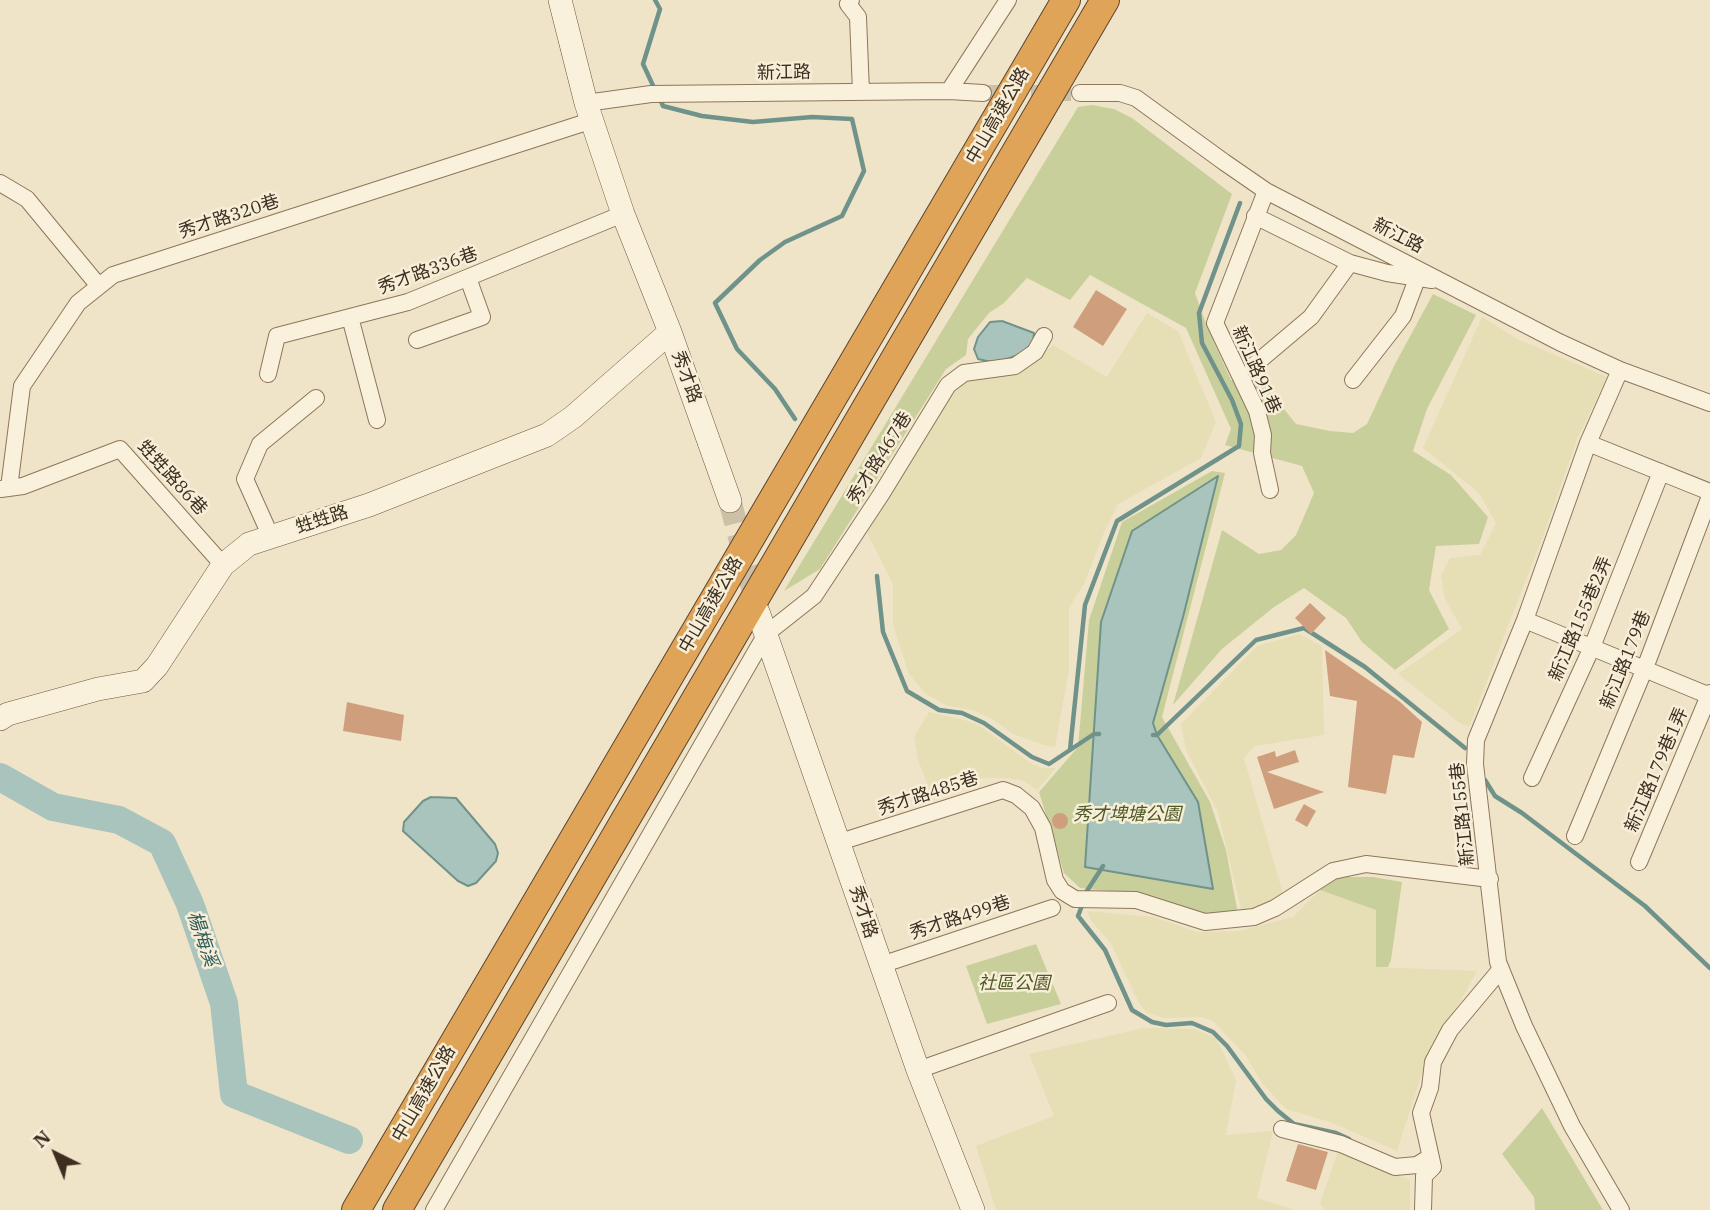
<!DOCTYPE html>
<html>
<head>
<meta charset="utf-8">
<style>
  body { margin:0 }
  #map { position:relative; width:1710px; height:1210px; overflow:hidden; background:#f0e4c8; font-family:"IBM Plex Serif",serif }
  canvas { display:block }
  .north { position:absolute; left:21px; top:1119px; width:70px; height:70px; -webkit-text-stroke:5px #f7eed8; paint-order:stroke; rotate:317deg; font-size:19px; font-weight:700; line-height:28px; text-align:center; color:#3d2e20 }
  .north::after { content:''; display:block; margin:auto; width:24px; height:32px; background:#3d2e20; clip-path:polygon(50% 0,100% 100%,50% 72%,0 100%) }
</style>
</head>
<body>
<div id="map">
<canvas width="1710" height="1210"></canvas>
<div class="north">N</div>
</div>
<script>
const g = document.querySelector('canvas').getContext('2d');
g.lineJoin = 'round';
function fill(path, color) { g.fillStyle = color; g.fill(path, 'evenodd'); }
const shape = rows => new Path2D(rows.map(r => 'M' + r).join(''));
function strokePath(path, color, width, dash) { g.strokeStyle = color; g.lineWidth = width; g.lineCap = dash ? 'butt' : 'round'; g.setLineDash(dash || []); g.stroke(path); }
function write(font, color, halo, rows, align = 'center') {
  g.font = font + ' "IBM Plex Serif","Noto Sans TC",serif'; g.lineWidth = 5; g.setLineDash([]); g.textBaseline = 'middle'; g.strokeStyle = halo; g.fillStyle = color; for (const [text, x, y, turn = 0] of rows) {
    g.save(); g.translate(x, y); g.rotate((+turn || 0) * Math.PI / 180); g.textAlign = isNaN(turn) ? turn : align; if (halo) g.strokeText(text, 0, 0); g.fillText(text, 0, 0); g.restore();
  }
}
fill(shape([
  [1147,313,1178,331,1216,422,1201,458,1118,504,1103,535,1085,582,1069,608,1069,670,1055,747,1043,745,1013,734,991,718,972,710,948,706,926,694,909,674,893,625,893,585,867,533,951,396,967,380,1021,373,1053,345,1107,377],
  [1482,317,1517,339,1607,377,1577,439,1546,528,1469,727,1460,723,1398,674,1462,629,1445,599,1441,576,1450,558,1480,555,1496,523,1479,493,1423,448],
  [1299,634,1322,646,1324,735,1255,746,1244,758,1283,894,1261,910,1242,913,1218,812,1186,750,1181,724,1257,646],
  [929,712,968,721,980,726,1032,764,1042,768,1056,768,1037,790,1024,781,1006,778,983,778,932,795,918,760,914,737],
  [1320,890,1376,910,1376,967,1477,971,1460,1002,1431,1045,1397,1151,1330,1122,1286,1109,1262,1083,1246,1056,1214,1022,1202,1017,1164,1018,1146,1012,1139,1003,1111,944,1091,920,1087,911,1153,917,1197,932,1239,931,1293,917],
  [1144,1028,1195,1029,1216,1038,1236,1080,1226,1135,1273,1131,1257,1198,1295,1210,996,1210,976,1146,1054,1116,1029,1054],
  [1338,1151,1410,1180,1410,1210,1324,1210,1320,1203]
]), '#e6deb5');
fill(shape([
  [1092,105,1114,109,1132,118,1232,194,1195,293,1208,329,1231,380,1261,380,1296,424,1330,431,1353,433,1367,424,1395,364,1433,294,1476,315,1427,409,1413,451,1451,475,1488,517,1479,544,1436,546,1429,590,1449,629,1395,670,1362,642,1346,618,1304,588,1274,607,1222,649,1173,705,1222,530,1259,554,1281,550,1296,535,1314,493,1302,466,1225,445,1231,429,1186,328,1090,275,1070,300,1027,278,1004,303,989,313,968,339,966,355,946,369,820,569,784,591,1078,107],
  [1212,471,1225,473,1162,717,1210,802,1226,850,1238,914,1213,917,1137,894,1080,888,1064,873,1039,792,1078,747,1089,620,1122,522],
  [1338,877,1373,877,1402,882,1391,960,1388,967,1376,967,1376,910,1320,890],
  [1036,944,1061,1004,987,1024,966,966],
  [1542,1108,1603,1210,1535,1210,1534,1197,1502,1154]
]), '#c9cf9b');
const water = shape([
  [1002,321,1034,333,1033,343,1021,354,1007,359,991,362,978,359,974,349,978,337,990,322,1002,321],
  [1218,476,1183,617,1153,723,1157,735,1198,802,1213,889,1085,867,1101,622,1132,531,1218,476],
  [431,797,456,798,495,844,498,853,496,861,476,883,468,886,458,881,403,831,404,822,423,801,431,797]
]);
fill(water, '#a9c4bc');
strokePath(water, '#6f938a', 2);
strokePath(shape([
  [655,0,660,9,643,64,656,92],
  [660,99,663,106,702,116,753,122,812,117,852,119,864,171,842,216,785,242,760,260,715,303,737,349,775,389,795,419],
  [877,576,883,632,907,691,939,710,962,713,984,723,1032,757,1049,764,1094,734,1099,734],
  [1153,735,1157,735,1256,640,1304,628,1365,667,1465,748],
  [1070,750,1085,605,1117,521,1239,446,1241,424,1232,400,1202,343,1199,313,1240,203],
  [1485,780,1495,796,1522,813,1645,906,1710,968],
  [1085,894,1103,866],
  [1083,903,1078,916,1105,950,1132,1010,1152,1022,1166,1025,1192,1023,1213,1032,1227,1046,1266,1099,1278,1111,1294,1124,1336,1133,1349,1139]
]), '#6f938a', 4.5);
strokePath(shape([
  [0,777,53,807,119,820,162,843,190,904,224,1003,234,1094,349,1140]
]), '#a9c4bc', 28);
fill(shape([
  [1096,290,1127,309,1103,346,1073,327],
  [1310,603,1326,618,1311,634,1295,618],
  [1325,650,1399,701,1422,722,1414,758,1393,755,1386,794,1348,787,1357,701,1330,696],
  [347,702,404,715,401,741,343,731],
  [1295,750,1299,762,1267,772,1324,792,1274,809,1257,757,1275,751,1276,757],
  [1304,804,1316,811,1307,827,1295,820],
  '1052 821a8 8 0 1 1 16 0a8 8 0 1 1-16 0Z',
  [1298,1144,1328,1152,1316,1190,1286,1181]
]), '#cf9f7d');
strokePath(shape([
  [983,93,1080,93]
]), '#ccc0a6', 16, [16, 8]);
strokePath(shape([
  [730,501,758,609]
]), '#ccc0a6', 23, [23, 11]);
const street = shape([
  [851,0,848,4,858,17,861,92],
  [949,91,1008,0],
  [1080,93,1120,93,1136,98,1224,162,1266,191,1559,342,1620,370,1710,403],
  [586,103,651,94,949,91,983,93],
  [0,183,27,199,98,285],
  [1266,191,1215,323,1257,411,1263,435,1262,453,1270,490],
  [1255,216,1350,263,1387,273,1432,280],
  [350,317,377,420],
  [417,340,482,317,468,278],
  [1253,366,1311,317,1350,263],
  [1620,370,1588,443,1525,620,1476,740,1475,764,1498,962,1524,1026,1572,1126,1621,1210],
  [268,374,277,336,408,302,623,214],
  [1353,380,1403,316,1417,279],
  [1588,443,1710,492],
  [9,488,22,386,78,303,113,275,593,120],
  [1,489,23,486,120,449,223,565],
  [271,537,245,479,260,444,316,398],
  [1525,620,1710,696],
  [1532,778,1592,647,1661,472],
  [1575,836,1645,668,1710,496],
  [840,842,1003,790,1016,795,1032,808,1043,828,1055,880,1062,891,1075,899,1136,900,1205,922,1254,917,1275,908,1333,871,1366,864,1490,879],
  [1639,862,1710,693],
  [881,965,1052,908],
  [918,1070,1108,1003],
  [1282,1129,1341,1144,1395,1167,1417,1165,1430,1157],
  [434,1210,766,634,814,596,882,493,948,385,964,373,1015,366,1035,352,1044,336],
  [1423,1210,1424,1176,1433,1167,1421,1113,1430,1088,1433,1062,1450,1030,1501,969]
]);
const secondary = shape([
  [560,0,586,103,623,214,670,332,730,501],
  [758,612,918,1070,973,1210],
  [0,719,8,714,98,689,143,681,157,666,223,565,249,544,369,505,547,435,573,417,670,332]
]);
const highway = shape([
  [356,1210,1066,0],
  [397,1210,1105,0]
]);
strokePath(street, '#8d765c', 18);
strokePath(secondary, '#6f573f', 24);
strokePath(highway, '#5b4430', 30);
strokePath(street, '#faf1dc', 16);
strokePath(secondary, '#faf1dc', 23);
strokePath(highway, '#e0a458', 28);
write('18px', '#3d2e20', '#f7eed8', [
  ["新江路",784,73,-1],
  ["中山高速公路",998,116,-60],
  ["秀才路320巷",229,217,-18],
  ["新江路",1398,236,27],
  ["秀才路336巷",428,271,-20],
  ["新江路91巷",1256,370,66],
  ["秀才路",686,377,70],
  ["秀才路467巷",880,458,-58],
  ["甡甡路86巷",172,478,48],
  ["甡甡路",322,520,-18],
  ["中山高速公路",711,605,-60],
  ["新江路155巷2弄",1581,619,-67],
  ["新江路179巷",1626,660,-68],
  ["新江路179巷1弄",1657,770,-67],
  ["秀才路485巷",928,794,-18],
  ["新江路155巷",1463,814,-96],
  ["秀才路",863,912,72],
  ["秀才路499巷",960,918,-18],
  ["中山高速公路",424,1094,-60]
]);
write('italic 18px', '#4d5a26', '#f7eed8', [
  ["秀才埤塘公園",1127,815],
  ["社區公園",1014,984]
]);
write('italic 19px', '#2f5d5a', '#f7eed8', [
  ["楊梅溪",202,939,71]
]);
</script>
</body>
</html>
